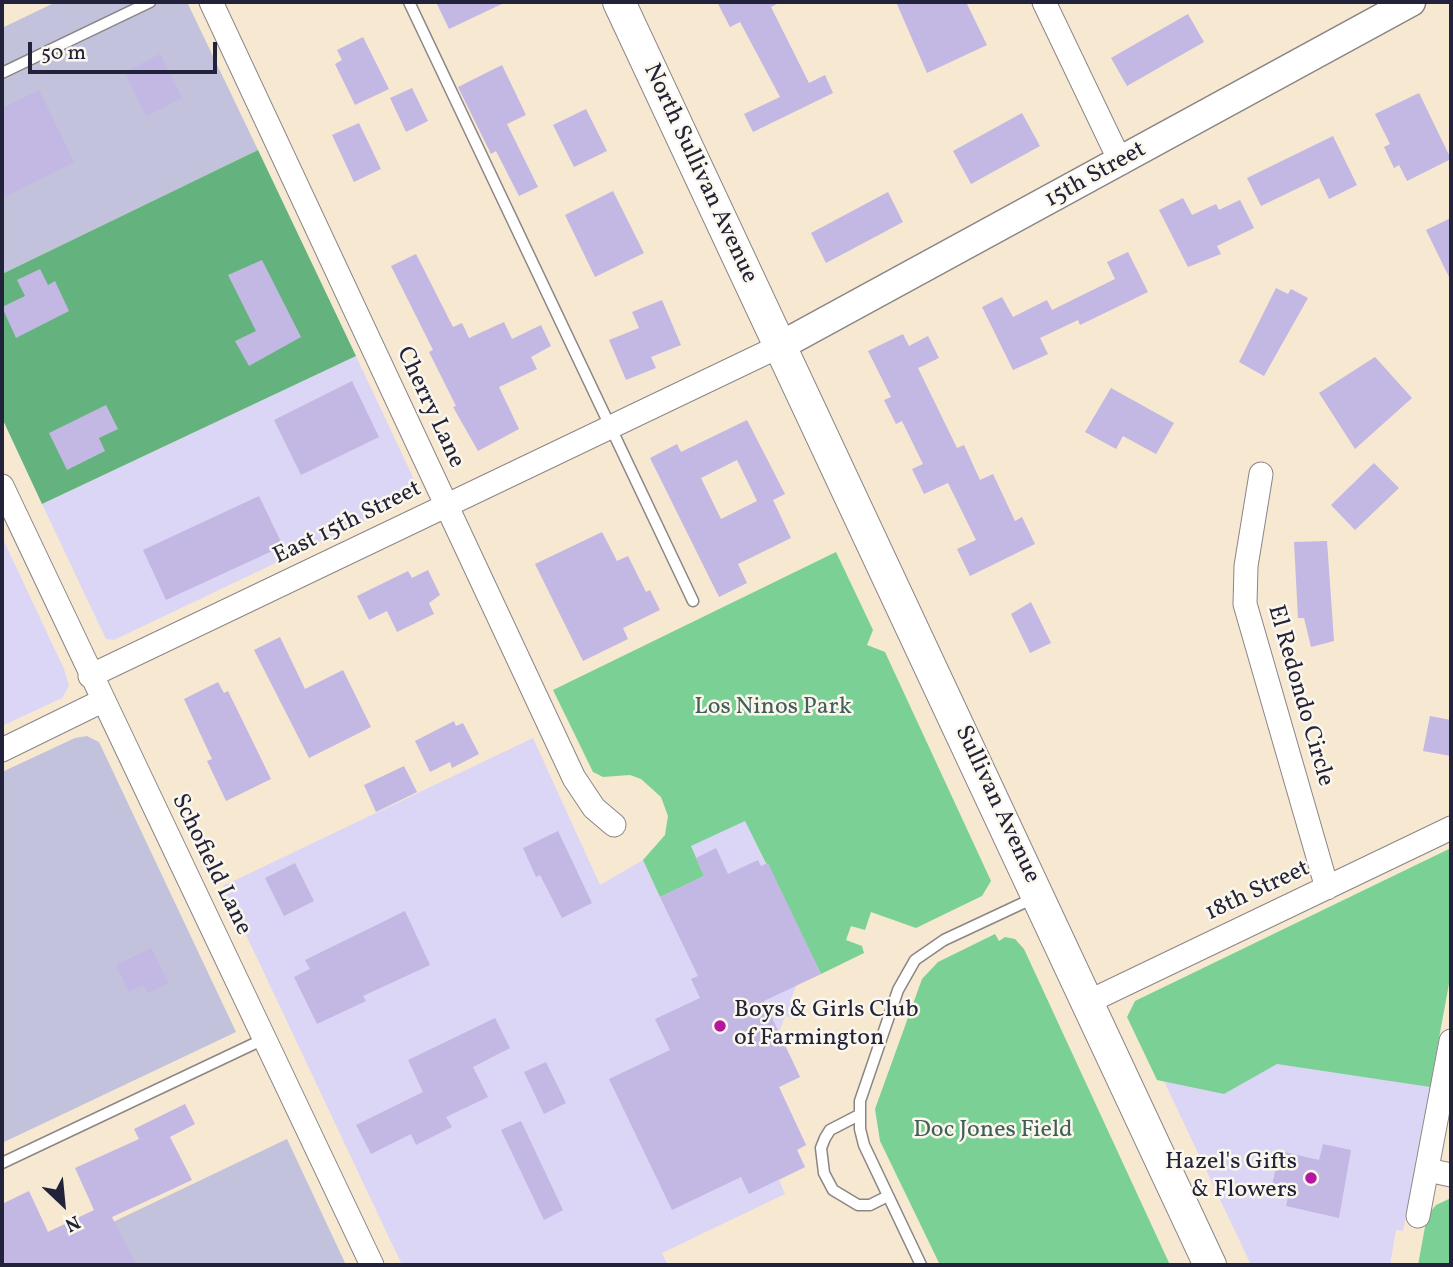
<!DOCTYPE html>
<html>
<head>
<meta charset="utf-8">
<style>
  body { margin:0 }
  #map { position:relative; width:1453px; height:1267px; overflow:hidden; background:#f6e8d1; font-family:Vollkorn,serif }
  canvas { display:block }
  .frame { position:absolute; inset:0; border:4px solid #22223b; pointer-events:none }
  .north { position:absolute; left:28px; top:1169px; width:70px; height:70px; -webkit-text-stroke:5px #fbf7ec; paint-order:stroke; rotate:154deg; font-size:19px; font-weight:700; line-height:28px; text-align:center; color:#22223b }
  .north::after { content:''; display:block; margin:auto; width:24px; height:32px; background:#22223b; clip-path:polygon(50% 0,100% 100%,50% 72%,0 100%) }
  .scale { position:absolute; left:28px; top:42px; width:189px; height:32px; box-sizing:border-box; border:4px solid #22223b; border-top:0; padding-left:9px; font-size:21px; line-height:24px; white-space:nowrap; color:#22223b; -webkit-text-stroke:5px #fbf7ec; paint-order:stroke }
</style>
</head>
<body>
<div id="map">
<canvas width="1453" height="1267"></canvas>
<div class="frame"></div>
<div class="north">N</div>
<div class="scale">50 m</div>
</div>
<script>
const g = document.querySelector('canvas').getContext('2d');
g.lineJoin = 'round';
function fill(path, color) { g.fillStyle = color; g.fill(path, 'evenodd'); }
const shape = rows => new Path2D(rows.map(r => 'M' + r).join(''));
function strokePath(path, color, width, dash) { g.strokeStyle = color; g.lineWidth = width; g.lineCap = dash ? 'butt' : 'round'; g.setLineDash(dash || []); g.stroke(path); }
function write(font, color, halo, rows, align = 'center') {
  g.font = font + ' Vollkorn,serif'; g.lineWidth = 5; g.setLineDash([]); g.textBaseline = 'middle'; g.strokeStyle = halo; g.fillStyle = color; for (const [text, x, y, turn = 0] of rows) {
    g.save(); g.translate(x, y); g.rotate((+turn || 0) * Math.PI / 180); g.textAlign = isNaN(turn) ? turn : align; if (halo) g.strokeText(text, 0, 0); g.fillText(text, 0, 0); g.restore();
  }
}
fill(shape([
  [356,356,417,486,414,497,114,640,106,639,42,504],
  [2,537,64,669,69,686,62,698,2,726],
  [533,738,600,885,643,860,661,897,690,846,745,820,766,864,796,986,790,1002,802,1006,797,1020,785,1016,779,1032,800,1077,779,1087,806,1145,797,1150,805,1167,779,1180,785,1194,662,1253,668,1265,402,1265,223,886],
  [1277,1063,1430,1087,1403,1231,1396,1230,1390,1265,1251,1265,1163,1079,1224,1094]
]), '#dcd6f6');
fill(shape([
  [56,2,187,2,258,150,2,274,2,28],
  [87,736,99,742,236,1032,2,1143,2,772,75,738],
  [287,1139,346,1265,23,1265]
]), '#c2c2dc');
fill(shape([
  [836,552,873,630,867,645,885,652,991,881,982,896,916,928,871,912,865,930,851,926,846,940,862,946,864,953,821,974,745,821,691,846,704,876,660,897,643,860,665,835,668,816,661,797,641,779,630,775,603,777,593,772,553,690],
  [1451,848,1451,973,1430,1087,1277,1064,1224,1094,1157,1080,1127,1017,1135,1001],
  [995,934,999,941,1005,937,1015,939,1024,949,1170,1265,940,1265,880,1141,875,1109,922,979,938,962],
  [1451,1198,1451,1265,1418,1265,1427,1216,1436,1205]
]), '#7bd195');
fill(shape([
  [258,150,356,356,42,504,2,418,2,274]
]), '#64b37e');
fill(shape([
  [436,2,506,2,449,29],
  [717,2,781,2,771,7,809,83,825,75,833,93,753,132,744,114,780,97,740,22,730,27],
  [896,2,966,2,987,45,927,73],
  [1188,14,1204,42,1127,86,1111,58],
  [363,37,389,89,355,105,335,64,342,60,337,50],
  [160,54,182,98,146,116,125,72],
  [502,65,526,115,507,124,538,187,519,196,496,151,491,154,458,87],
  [412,88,428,121,406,132,390,98],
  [39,90,74,162,2,198,2,108],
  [1419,93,1451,159,1407,181,1399,165,1394,168,1384,147,1390,144,1375,114],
  [586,109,607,151,574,167,553,125],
  [1022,113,1040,146,971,184,953,151],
  [359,123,381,169,354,182,332,135],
  [1333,136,1357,185,1329,199,1319,178,1261,206,1247,178],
  [613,191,644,253,595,277,565,215],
  [888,192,903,222,826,263,811,233],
  [1183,198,1192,215,1216,204,1219,210,1240,200,1254,228,1217,246,1221,254,1188,267,1159,210],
  [1451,218,1451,281,1426,230],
  [1128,252,1148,292,1080,325,1078,320,1040,338,1048,354,1013,370,982,307,1002,297,1013,317,1047,300,1052,310,1115,279,1107,262],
  [416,254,453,327,462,323,469,338,504,322,512,339,541,325,551,346,531,357,537,369,499,387,519,429,478,451,453,407,456,406,429,352,433,350,391,266],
  [262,260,301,337,249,366,235,341,256,331,228,275],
  [40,269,48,285,55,281,69,311,16,338,2,307,25,296,17,280],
  [1276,288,1288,294,1291,289,1308,298,1264,376,1239,362],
  [662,300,681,345,651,357,656,368,626,380,609,340,639,328,632,312],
  [903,334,909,346,928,336,939,358,918,368,957,448,964,445,980,480,993,474,1015,521,1022,517,1035,544,970,576,957,549,976,540,948,483,924,494,912,469,923,464,902,421,896,424,884,400,891,397,868,351],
  [1375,357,1412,398,1355,449,1319,393],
  [352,381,379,437,301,475,274,420],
  [1111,388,1174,423,1156,454,1123,436,1116,449,1085,432],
  [106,405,118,429,99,438,105,451,67,470,49,433],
  [747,420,785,494,773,500,791,538,738,564,747,583,719,597,650,458,677,444,681,452],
  [737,460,757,501,721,519,701,478],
  [1374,463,1399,488,1355,530,1331,505],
  [259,496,283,546,166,600,143,550],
  [602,532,617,561,628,556,646,592,650,590,660,610,623,628,628,639,583,661,535,564],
  [1327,541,1334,641,1311,647,1304,618,1298,618,1294,542],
  [428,570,440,595,429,603,434,614,397,632,387,611,369,620,357,596,408,571,412,578],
  [1031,602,1051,643,1030,653,1011,614],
  [280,637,305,689,343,670,371,727,309,758,254,650],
  [218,682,224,693,228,691,271,779,226,801,207,761,212,759,184,699],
  [1430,716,1451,720,1451,756,1423,751],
  [454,721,456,726,463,723,479,754,452,768,450,762,430,772,415,741],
  [404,766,417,792,376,812,364,785],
  [558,831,592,903,562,918,540,875,536,877,523,848],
  [716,848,728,874,758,860,761,866,768,863,821,974,764,1001,800,1077,779,1087,806,1145,797,1150,805,1167,749,1194,741,1177,672,1210,609,1079,670,1050,655,1019,700,998,691,979,698,976,660,897,704,876,696,858],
  [295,863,314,901,284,916,265,878],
  [405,911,430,965,363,996,366,1001,317,1024,294,977,310,969,305,960],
  [151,948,168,983,148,993,143,985,129,992,116,965],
  [495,1018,510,1048,473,1067,488,1097,446,1117,452,1127,416,1145,411,1134,371,1154,356,1125,423,1092,408,1060],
  [546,1062,566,1103,544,1114,524,1072],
  [185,1104,195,1124,170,1137,192,1180,112,1217,136,1265,2,1265,2,1204,29,1191,48,1232,94,1210,75,1168,139,1139,134,1129],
  [521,1121,563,1210,544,1220,501,1130],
  [1323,1144,1351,1150,1339,1218,1286,1206,1289,1193,1271,1189,1280,1151,1319,1160]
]), '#c3b7e3');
const service = shape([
  [409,2,693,601],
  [2,73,150,2],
  [859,1115,830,1130,825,1138,821,1148,824,1173,833,1190,858,1205,870,1205,888,1196],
  [2,1163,264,1039],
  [921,1265,864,1145,860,1129,860,1101,898,990,915,960,944,940,1036,897]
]);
const minor = shape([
  [211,2,574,778,594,808,614,825],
  [1044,2,1121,163],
  [1261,474,1246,566,1245,604,1327,888],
  [2,486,372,1265],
  [90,676,780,346],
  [2,750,102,701],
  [1086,1003,1451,828],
  [1428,1170,1451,1175],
  [1418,1216,1451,1041]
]);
const tertiary = shape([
  [780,346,1411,2]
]);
const secondary = shape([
  [619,2,1210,1265]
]);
strokePath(service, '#8c8586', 13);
strokePath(minor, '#8c8586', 25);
strokePath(tertiary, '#8c8586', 31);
strokePath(secondary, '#8c8586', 34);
strokePath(service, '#fff', 10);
strokePath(minor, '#fff', 23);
strokePath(tertiary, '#fff', 28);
strokePath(secondary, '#fff', 32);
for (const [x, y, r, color] of [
  [720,1026,7,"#b5179e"],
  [1311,1178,7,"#b5179e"]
]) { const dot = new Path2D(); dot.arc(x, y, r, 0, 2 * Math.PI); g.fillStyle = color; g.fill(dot); strokePath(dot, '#fbf7ec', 2.5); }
write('24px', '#22223b', '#fbf7ec', [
  ["North Sullivan Avenue",699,174,65],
  ["15th Street",1096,176,-29],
  ["Cherry Lane",429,408,65],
  ["East 15th Street",348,524,-26],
  ["El Redondo Circle",1299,696,74],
  ["Sullivan Avenue",996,805,65],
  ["Schofield Lane",210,865,64],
  ["18th Street",1258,892,-25]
]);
write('24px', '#415f5a', '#fbf7ec', [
  ["Los Ninos Park",773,709],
  ["Doc Jones Field",993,1132]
]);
write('24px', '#22223b', '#fbf7ec', [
  ["Boys & Girls Club",734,1012],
  ["of Farmington",734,1040],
  ["Hazel's Gifts",1297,1164,"right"],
  ["& Flowers",1297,1192,"right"]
], 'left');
</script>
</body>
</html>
